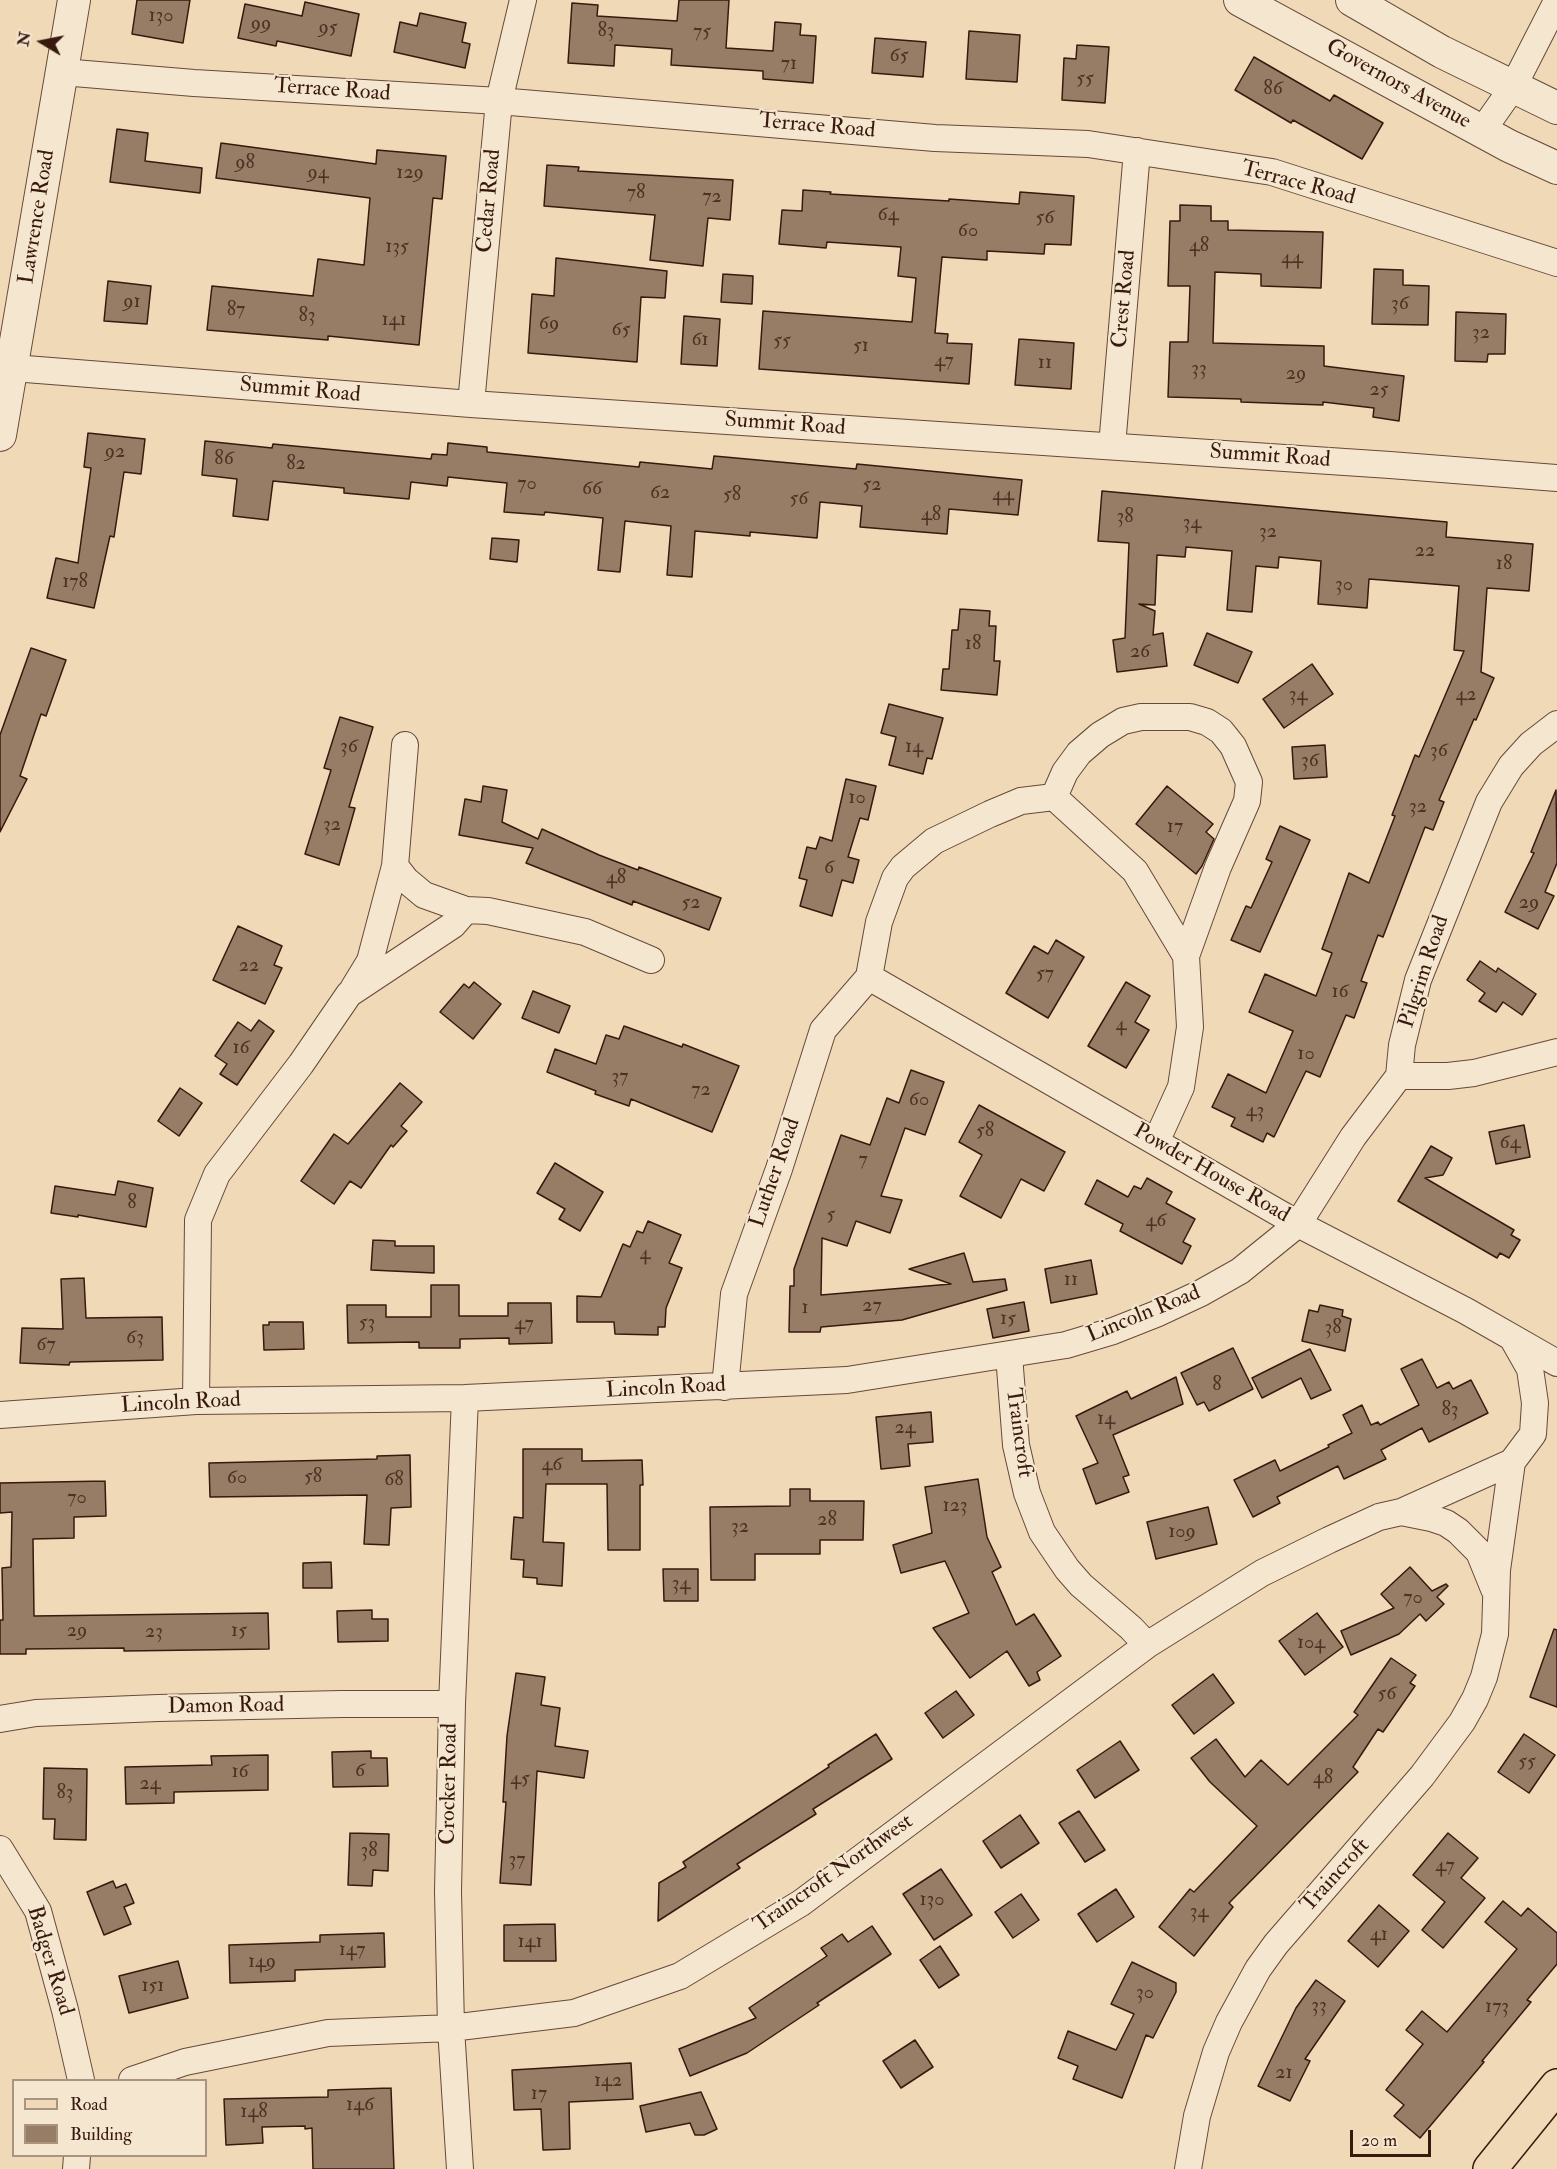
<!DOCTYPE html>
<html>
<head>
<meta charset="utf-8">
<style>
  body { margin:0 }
  #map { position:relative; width:1557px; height:2169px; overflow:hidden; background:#f0d9b7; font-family:"IM FELL Double Pica",serif }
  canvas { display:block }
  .legend { position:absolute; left:12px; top:2079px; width:195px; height:78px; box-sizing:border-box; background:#f5e6d0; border:2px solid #a99482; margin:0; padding:8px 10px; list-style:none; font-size:18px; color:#38190e }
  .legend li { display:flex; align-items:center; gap:12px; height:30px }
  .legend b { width:30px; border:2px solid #a99482 }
  .north { position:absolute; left:12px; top:12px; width:60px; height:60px; -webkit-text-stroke:4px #f5e6d0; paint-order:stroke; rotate:280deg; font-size:16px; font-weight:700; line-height:24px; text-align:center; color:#38190e }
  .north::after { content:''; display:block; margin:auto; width:21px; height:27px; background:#38190e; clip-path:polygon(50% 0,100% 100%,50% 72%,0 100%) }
  .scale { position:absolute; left:1350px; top:2130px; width:81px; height:27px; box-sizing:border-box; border:3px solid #38190e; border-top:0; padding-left:8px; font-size:18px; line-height:21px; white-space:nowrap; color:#38190e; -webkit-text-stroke:4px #f5e6d0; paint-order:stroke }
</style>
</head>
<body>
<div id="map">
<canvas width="1557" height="2169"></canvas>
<ul class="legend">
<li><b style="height:8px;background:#f0d9b7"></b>Road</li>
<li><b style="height:16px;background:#987d66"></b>Building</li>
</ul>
<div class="north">N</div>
<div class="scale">20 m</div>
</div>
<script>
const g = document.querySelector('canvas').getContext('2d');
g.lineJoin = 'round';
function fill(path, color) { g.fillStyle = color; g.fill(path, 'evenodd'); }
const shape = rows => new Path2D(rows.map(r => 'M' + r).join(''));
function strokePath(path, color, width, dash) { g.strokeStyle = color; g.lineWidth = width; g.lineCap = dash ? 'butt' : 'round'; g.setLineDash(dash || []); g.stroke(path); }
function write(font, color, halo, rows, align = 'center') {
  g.font = font + ' "IM FELL Double Pica",serif'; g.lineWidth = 4.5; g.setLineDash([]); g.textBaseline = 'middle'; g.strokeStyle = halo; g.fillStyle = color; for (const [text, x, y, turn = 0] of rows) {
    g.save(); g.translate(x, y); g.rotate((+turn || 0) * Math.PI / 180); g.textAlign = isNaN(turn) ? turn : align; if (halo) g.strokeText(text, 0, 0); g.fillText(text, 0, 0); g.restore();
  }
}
const building = shape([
  [137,0,190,0,183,43,132,34,137,0],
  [679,0,729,0,726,48,773,51,775,22,801,24,800,35,816,36,813,83,763,79,763,71,671,65,672,49,615,45,614,66,568,63,572,3,598,5,597,16,677,21,679,0],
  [305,2,359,14,351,56,277,41,276,46,238,38,245,4,302,16,305,2],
  [420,13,466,23,462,42,470,44,465,68,394,52,400,22,417,26,420,13],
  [969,31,1020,35,1017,82,966,79,969,31],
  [875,38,926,42,923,77,872,73,875,38],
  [1077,45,1109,47,1105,103,1062,100,1064,58,1076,59,1077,45],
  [1254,57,1330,101,1334,95,1383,123,1362,159,1293,120,1291,123,1235,90,1254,57],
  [117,129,148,133,145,161,202,168,200,193,110,182,117,129],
  [221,143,376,164,377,150,446,156,442,199,433,198,419,345,328,336,328,340,207,330,212,286,313,296,318,259,364,265,370,198,216,178,221,143],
  [547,165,579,167,578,171,733,180,730,220,708,218,703,266,650,260,655,215,544,206,547,165],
  [803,190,831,192,830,194,949,201,949,199,1019,204,1020,192,1074,196,1071,245,1045,244,1044,254,987,251,987,260,942,257,935,333,948,334,947,343,972,344,969,384,759,369,763,311,912,322,916,278,898,276,901,247,827,242,826,248,779,244,782,210,802,211,803,190],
  [1180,205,1211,206,1211,221,1228,221,1228,230,1323,232,1321,288,1261,286,1261,274,1215,272,1213,343,1324,346,1324,366,1404,376,1399,421,1373,417,1374,408,1323,402,1323,405,1241,402,1241,399,1168,397,1170,342,1188,342,1190,286,1168,286,1170,221,1180,221,1180,205],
  [556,258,667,271,665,298,641,297,637,362,528,353,532,294,554,296,556,258],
  [1374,269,1403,270,1403,285,1429,286,1428,325,1372,324,1374,269],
  [723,274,753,276,752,304,721,302,723,274],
  [108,281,151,286,147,324,104,321,108,281],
  [1456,312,1506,314,1505,354,1488,354,1487,362,1455,361,1456,312],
  [684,316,720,319,717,366,681,364,684,316],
  [1019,339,1074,343,1071,389,1015,385,1019,339],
  [88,433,145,439,141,474,124,472,114,537,110,536,94,608,47,598,56,558,78,563,91,468,84,467,88,433],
  [205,441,272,448,273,444,431,459,432,454,447,455,448,443,487,447,487,452,639,467,640,462,712,469,714,456,856,469,857,464,1022,480,1018,515,949,509,947,534,860,527,862,506,820,502,817,538,750,532,750,536,695,531,692,577,667,575,671,526,625,521,620,572,598,570,603,518,545,512,544,515,504,512,507,483,448,477,447,486,411,482,409,499,344,493,344,488,273,481,268,520,233,516,237,479,202,475,205,441],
  [1102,491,1447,522,1446,537,1533,544,1529,591,1487,588,1481,672,1494,678,1476,720,1474,719,1439,800,1444,802,1433,830,1425,827,1383,937,1378,935,1361,981,1367,983,1354,1018,1346,1015,1320,1077,1306,1071,1274,1137,1267,1133,1263,1142,1231,1126,1235,1118,1212,1107,1228,1074,1266,1093,1293,1031,1249,1012,1265,974,1316,996,1332,953,1322,949,1349,873,1369,883,1395,816,1392,815,1415,755,1419,757,1464,651,1454,650,1459,586,1369,579,1367,608,1318,604,1321,561,1279,557,1278,568,1256,566,1252,612,1227,610,1232,551,1186,547,1185,557,1157,555,1155,605,1139,604,1155,611,1153,635,1163,633,1167,666,1117,672,1113,640,1125,638,1129,543,1098,541,1102,491],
  [492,538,519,540,517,562,490,559,492,538],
  [960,609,990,611,989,626,996,626,994,661,1000,661,997,695,941,690,943,669,949,669,952,630,958,630,960,609],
  [1207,633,1252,652,1238,683,1194,665,1207,633],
  [31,648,66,660,46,716,41,714,20,776,27,779,0,832,0,735,31,648],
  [1312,664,1333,694,1284,728,1263,699,1312,664],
  [889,704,943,718,932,759,927,758,923,774,889,765,896,737,881,733,889,704],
  [340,717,373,727,349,807,355,808,339,865,305,854,331,770,324,768,340,717],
  [1325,745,1327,777,1294,779,1292,747,1325,745],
  [846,779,876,786,868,820,860,818,848,857,859,860,853,883,842,880,832,916,800,906,807,880,799,878,807,847,816,849,820,837,832,841,846,779],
  [483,786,507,790,502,822,538,839,542,829,599,855,638,870,639,867,721,898,709,930,633,901,632,905,526,863,533,848,459,835,465,799,481,802,483,786],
  [1167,786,1213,824,1206,832,1214,839,1202,866,1196,874,1136,824,1167,786],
  [1556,790,1557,863,1545,892,1554,896,1538,929,1505,912,1534,853,1531,852,1556,790],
  [1280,826,1310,840,1260,952,1231,940,1246,906,1251,908,1272,862,1266,859,1280,826],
  [238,926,282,946,274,965,282,968,265,1004,213,980,238,926],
  [1056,940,1084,957,1048,1018,1006,993,1034,946,1048,954,1056,940],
  [1480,961,1496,972,1498,968,1536,994,1522,1015,1503,1002,1496,1012,1479,1001,1485,993,1467,980,1480,961],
  [474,982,501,1004,473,1039,440,1012,464,984,469,988,474,982],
  [1126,982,1150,996,1135,1022,1149,1030,1126,1068,1088,1046,1126,982],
  [533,991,570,1006,559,1033,522,1018,533,991],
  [259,1020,274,1031,237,1085,220,1074,227,1064,215,1056,238,1022,251,1031,259,1020],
  [624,1026,682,1047,683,1044,739,1066,712,1132,631,1099,629,1106,595,1094,596,1091,547,1072,555,1049,596,1064,606,1035,619,1039,624,1026],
  [911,1070,944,1082,925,1135,905,1128,881,1196,902,1200,890,1233,856,1221,847,1246,822,1238,821,1295,951,1284,909,1269,964,1253,973,1282,1005,1279,1007,1290,902,1320,821,1327,820,1332,789,1332,790,1286,794,1286,794,1269,841,1135,870,1145,887,1098,899,1103,911,1070],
  [400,1083,422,1102,401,1126,407,1131,393,1147,391,1145,361,1188,350,1181,334,1204,301,1181,334,1134,348,1144,400,1083],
  [180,1088,202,1103,179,1136,158,1121,180,1088],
  [979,1105,1065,1152,1044,1191,1021,1179,1001,1218,960,1196,982,1155,959,1142,979,1105],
  [1524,1125,1530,1157,1496,1164,1489,1132,1524,1125],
  [1431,1146,1452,1158,1443,1175,1425,1178,1514,1230,1511,1235,1520,1240,1509,1258,1500,1253,1497,1258,1398,1201,1431,1146],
  [555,1163,603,1192,580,1231,559,1219,565,1209,537,1193,555,1163],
  [1147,1178,1172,1192,1166,1203,1195,1219,1183,1242,1191,1246,1182,1264,1120,1231,1123,1224,1085,1204,1097,1180,1128,1197,1134,1186,1141,1189,1147,1178],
  [118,1181,153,1188,146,1227,78,1215,78,1217,51,1213,55,1186,115,1195,118,1181],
  [648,1221,681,1235,669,1263,682,1268,666,1308,665,1327,658,1327,658,1335,615,1334,614,1322,577,1322,577,1296,601,1297,623,1244,630,1247,637,1231,643,1233,648,1221],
  [373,1240,395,1241,395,1246,434,1246,434,1273,371,1270,373,1240],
  [1091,1260,1097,1294,1051,1303,1045,1269,1091,1260],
  [84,1278,86,1318,162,1317,163,1360,70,1362,69,1365,20,1363,22,1328,63,1329,61,1279,84,1278],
  [431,1285,459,1285,459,1316,508,1316,508,1303,551,1303,552,1343,509,1344,509,1338,460,1339,460,1348,419,1348,419,1342,348,1343,347,1305,386,1305,386,1317,431,1317,431,1285],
  [1024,1302,1029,1331,993,1338,987,1309,1024,1302],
  [1320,1305,1343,1310,1342,1316,1351,1319,1345,1351,1302,1341,1309,1310,1318,1312,1320,1305],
  [269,1322,303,1322,304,1349,264,1350,263,1325,269,1325,269,1322],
  [1233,1348,1253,1389,1209,1411,1204,1402,1197,1405,1181,1373,1233,1348],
  [1310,1349,1331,1390,1311,1399,1301,1378,1262,1398,1252,1378,1310,1349],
  [1422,1359,1437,1388,1449,1382,1453,1389,1471,1380,1488,1413,1429,1442,1422,1428,1381,1450,1386,1459,1344,1479,1338,1466,1277,1497,1280,1503,1253,1517,1234,1480,1275,1460,1280,1471,1329,1447,1328,1445,1352,1433,1343,1415,1362,1405,1371,1425,1378,1422,1380,1425,1419,1405,1401,1369,1422,1359],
  [1176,1377,1183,1404,1113,1435,1129,1475,1123,1477,1129,1492,1096,1504,1083,1469,1098,1463,1076,1416,1127,1391,1131,1399,1176,1377],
  [931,1412,933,1442,908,1444,910,1466,881,1469,876,1417,931,1412],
  [523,1449,582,1449,582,1461,642,1460,643,1485,640,1485,640,1550,608,1550,607,1484,546,1484,543,1542,564,1543,562,1586,537,1584,537,1578,523,1577,524,1560,511,1559,514,1517,523,1518,523,1449],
  [410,1455,411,1507,391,1508,389,1545,364,1544,367,1495,210,1497,209,1463,377,1459,377,1456,410,1455],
  [978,1479,987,1537,1001,1567,992,1572,1016,1625,1034,1614,1061,1656,1037,1672,1040,1680,1029,1686,1007,1651,970,1678,933,1628,969,1613,945,1561,901,1573,893,1545,932,1533,925,1487,978,1479],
  [105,1481,106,1516,74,1517,74,1538,33,1539,34,1616,268,1613,269,1649,124,1651,124,1648,26,1649,26,1654,0,1654,0,1620,3,1620,2,1568,11,1567,12,1512,0,1513,0,1483,105,1481],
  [790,1489,810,1489,810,1501,864,1501,863,1540,820,1540,820,1554,755,1554,755,1580,711,1580,710,1507,790,1506,790,1489],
  [1208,1507,1217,1544,1156,1559,1147,1522,1208,1507],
  [331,1562,332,1588,303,1588,303,1563,331,1562],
  [1410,1567,1432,1591,1446,1584,1448,1586,1437,1597,1444,1604,1426,1621,1420,1614,1399,1634,1351,1655,1341,1631,1394,1608,1381,1594,1410,1567],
  [663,1569,698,1569,698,1601,664,1601,663,1569],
  [372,1610,372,1619,388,1619,388,1641,338,1642,337,1611,372,1610],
  [1317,1613,1343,1647,1305,1675,1279,1641,1317,1613],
  [1554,1629,1557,1630,1557,1707,1530,1697,1554,1629],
  [1391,1658,1416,1675,1410,1683,1415,1686,1383,1732,1378,1729,1353,1767,1358,1772,1229,1903,1233,1907,1194,1956,1159,1927,1190,1889,1194,1892,1257,1826,1210,1782,1191,1758,1216,1739,1245,1777,1261,1760,1288,1785,1358,1715,1354,1712,1391,1658],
  [516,1673,545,1677,541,1705,560,1708,555,1746,588,1751,584,1778,537,1771,531,1885,500,1883,506,1802,503,1802,507,1736,516,1673],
  [1213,1674,1234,1703,1194,1734,1172,1705,1213,1674],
  [956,1691,974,1715,943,1738,925,1713,956,1691],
  [876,1734,892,1759,813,1809,816,1814,737,1864,740,1868,658,1921,659,1883,686,1867,683,1862,829,1767,828,1765,876,1734],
  [1524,1734,1555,1755,1529,1793,1498,1772,1524,1734],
  [1120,1741,1139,1770,1095,1798,1077,1770,1120,1741],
  [371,1751,371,1758,387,1758,388,1786,333,1787,332,1752,371,1751],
  [268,1755,268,1790,174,1792,174,1803,126,1804,125,1767,212,1765,211,1756,268,1755],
  [44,1768,87,1769,86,1840,54,1839,55,1819,43,1819,44,1768],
  [1079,1811,1105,1850,1085,1862,1059,1823,1079,1811],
  [1020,1815,1039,1843,1001,1868,983,1841,1020,1815],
  [350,1833,389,1834,388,1871,373,1870,372,1886,348,1885,350,1833],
  [1448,1833,1478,1858,1461,1878,1485,1898,1443,1948,1422,1930,1445,1902,1413,1875,1448,1833],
  [941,1869,972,1915,934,1940,903,1894,941,1869],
  [113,1881,116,1888,126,1884,134,1903,124,1907,131,1924,104,1935,87,1892,113,1881],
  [1116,1889,1134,1917,1097,1942,1078,1914,1116,1889],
  [1021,1894,1039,1920,1013,1938,995,1912,1021,1894],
  [1503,1901,1521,1916,1528,1908,1557,1933,1557,1964,1527,2000,1531,2002,1482,2061,1484,2062,1420,2138,1394,2116,1404,2105,1386,2090,1423,2044,1406,2030,1422,2011,1447,2032,1517,1949,1485,1922,1503,1901],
  [1379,1905,1409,1931,1378,1967,1348,1941,1379,1905],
  [555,1924,556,1961,504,1961,504,1925,555,1924],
  [872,1926,891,1954,817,2003,819,2005,747,2053,690,2076,679,2049,756,2018,749,2008,827,1956,821,1948,842,1934,848,1942,872,1926],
  [384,1933,385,1967,295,1970,295,1981,230,1983,229,1945,320,1942,320,1935,384,1933],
  [940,1946,959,1975,939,1988,920,1960,940,1946],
  [178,1961,188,1998,129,2013,119,1976,178,1961],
  [1132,1962,1176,1983,1176,1992,1153,2038,1146,2035,1122,2098,1073,2079,1078,2066,1058,2058,1068,2031,1116,2050,1134,2014,1111,2004,1132,1962],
  [1316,1980,1345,2001,1305,2059,1310,2061,1290,2101,1258,2086,1296,2008,1316,1980],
  [915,2040,933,2067,901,2088,883,2061,915,2040],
  [631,2063,633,2099,569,2102,570,2149,543,2150,541,2109,514,2110,512,2070,631,2063],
  [391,2088,394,2169,313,2169,312,2128,305,2129,305,2126,262,2127,263,2143,226,2145,224,2099,328,2097,328,2090,391,2088],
  [701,2092,717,2129,704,2135,695,2135,690,2123,646,2132,640,2106,701,2092]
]);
fill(building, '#987d66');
strokePath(building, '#38190e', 1.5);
const minor = shape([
  [62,72,194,83,499,101,935,138,1088,144,1272,172,1557,263],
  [1482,131,1513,87,1557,1],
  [13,368,471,404,1390,465,1557,478],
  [471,404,499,101,523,0],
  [1112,446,1137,151],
  [405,745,395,866,406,880,424,895,466,910],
  [1054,797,1135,871,1186,956,1190,1027,1181,1087,1156,1142],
  [869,977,1298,1224,1466,1311,1557,1363],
  [869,977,879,922,895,878,903,867,934,841,990,814,1021,801,1054,797,1065,772,1079,753,1100,735,1123,721,1141,717,1190,717,1207,722,1221,731,1233,746,1249,782,1247,801,1218,867,1186,956],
  [353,989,370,961,395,866],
  [1399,1076,1448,1076,1474,1073,1557,1052],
  [1009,1355,1016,1445,1027,1493,1042,1532,1067,1569,1081,1585,1131,1628,1147,1645,1262,1573,1329,1540,1379,1517,1401,1512,1512,1462,1533,1434,1535,1403,1530,1369,1513,1339],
  [725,1387,734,1294,779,1169,823,1030,869,977],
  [196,1401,198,1220,217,1174,301,1064,349,994,453,925,466,910,488,911,585,932,651,960],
  [0,1415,196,1401,465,1398,847,1380,1066,1345,1113,1331,1156,1314,1201,1293,1240,1271,1298,1224,1353,1137,1399,1076,1402,1045,1418,980,1489,802,1511,766,1531,744,1557,724],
  [1401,1512,1431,1518,1446,1523,1458,1531,1479,1552,1494,1589],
  [0,1719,36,1713,158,1708,342,1704,452,1704],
  [0,1849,38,1911,65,2010,81,2080],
  [132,2080,185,2062,328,2033,451,2028,574,2013,680,1976,801,1903,1147,1645],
  [76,2169,77,2156],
  [460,2169,451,2028,448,1891,452,1704,465,1398],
  [1188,2169,1197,2116,1216,2052,1229,2022,1258,1969,1276,1944,1422,1776,1462,1722,1475,1699,1484,1677,1495,1634,1497,1570,1512,1462]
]);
const tertiary = shape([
  [1240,0,1509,146,1557,168],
  [1352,0,1442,52,1557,108],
  [0,435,74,0]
]);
const primary = shape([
  [1490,2169,1557,2086]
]);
strokePath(minor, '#664938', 28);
strokePath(tertiary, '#664938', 34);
strokePath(primary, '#38190e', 36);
strokePath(minor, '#f5e6d0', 26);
strokePath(tertiary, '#f5e6d0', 32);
strokePath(primary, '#f0d9b7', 33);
write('20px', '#503224', null, [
  ["130",161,17],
  ["99",261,25],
  ["95",328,29],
  ["83",606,32],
  ["75",702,33],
  ["65",899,57],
  ["71",789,65],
  ["55",1085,80],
  ["86",1273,90],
  ["98",245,164],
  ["94",318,174],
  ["129",410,174],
  ["78",636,194],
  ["72",712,198],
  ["64",888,216],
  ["56",1045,219],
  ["60",968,232],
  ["48",1199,247],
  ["135",397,248],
  ["44",1292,259],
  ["91",132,303],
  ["36",1400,305],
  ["87",236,311],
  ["83",307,317],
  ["141",394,321],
  ["69",549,325],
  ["65",621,331],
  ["32",1481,334],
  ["61",700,341],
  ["55",782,342],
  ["51",861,347],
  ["47",944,362],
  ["11",1045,364],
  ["33",1199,370],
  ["29",1296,375],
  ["25",1379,391],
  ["92",115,453],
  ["86",224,460],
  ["82",296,465],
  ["70",527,485],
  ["52",872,486],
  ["66",592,490],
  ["62",660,494],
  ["58",732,496],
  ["44",1003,496],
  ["56",799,500],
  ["48",931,516],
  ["38",1125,518],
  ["34",1192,524],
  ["32",1268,533],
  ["22",1425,552],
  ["18",1504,565],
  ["178",75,583],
  ["30",1344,586],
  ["18",973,645],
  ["26",1140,653],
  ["34",1298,696],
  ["42",1466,696],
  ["36",349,748],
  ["14",914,748],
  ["36",1439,752],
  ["36",1310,762],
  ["10",857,799],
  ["32",1418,808],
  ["32",332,826],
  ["17",1175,828],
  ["6",829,869],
  ["48",616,879],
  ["52",691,904],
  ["29",1529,904],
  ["22",249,967],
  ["57",1045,975],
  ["16",1340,993],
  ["4",1121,1026],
  ["16",241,1049],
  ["10",1306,1055],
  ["37",620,1078],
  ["72",701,1091],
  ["60",919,1101],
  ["43",1255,1112],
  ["58",985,1132],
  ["64",1510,1144],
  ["7",863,1161],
  ["8",132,1204],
  ["5",831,1216],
  ["46",1156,1222],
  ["4",645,1255],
  ["11",1071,1281],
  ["27",872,1307],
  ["1",805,1309],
  ["15",1008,1320],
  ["53",367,1324],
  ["47",524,1325],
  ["38",1333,1329],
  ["63",135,1339],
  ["67",46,1346],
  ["8",1217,1386],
  ["83",1450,1411],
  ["14",1106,1420],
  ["24",905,1429],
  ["46",552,1466],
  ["58",313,1478],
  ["60",237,1479],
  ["68",394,1481],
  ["70",77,1499],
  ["123",955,1507],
  ["28",827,1521],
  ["32",740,1528],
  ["109",1182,1533],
  ["34",681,1585],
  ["70",1413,1599],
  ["29",77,1632],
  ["15",239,1632],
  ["23",154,1633],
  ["104",1311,1644],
  ["56",1387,1695],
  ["55",1527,1763],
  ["6",360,1772],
  ["16",240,1773],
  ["48",1323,1779],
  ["45",520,1780],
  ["24",150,1785],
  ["83",65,1794],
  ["38",369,1852],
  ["37",517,1861],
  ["47",1445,1867],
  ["130",932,1901],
  ["34",1199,1913],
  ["41",1379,1936],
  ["141",530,1943],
  ["147",352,1951],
  ["149",262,1963],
  ["151",153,1987],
  ["30",1145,1994],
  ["33",1319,2007],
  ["173",1497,2008],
  ["21",1284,2074],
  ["142",608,2082],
  ["17",539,2095],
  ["146",360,2106],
  ["148",254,2113]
]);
write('22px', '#38190e', '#f5e6d0', [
  ["Governors Avenue",1398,85,29],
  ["Terrace Road",332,91,4],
  ["Terrace Road",817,127,5],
  ["Terrace Road",1298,184,15],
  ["Cedar Road",490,201,-85],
  ["Lawrence Road",38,217,-81],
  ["Crest Road",1125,299,-85],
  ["Summit Road",300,391,5],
  ["Summit Road",785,425,4],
  ["Summit Road",1270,457,4],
  ["Pilgrim Road",1425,972,-72],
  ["Luther Road",776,1173,-71],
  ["Powder House Road",1211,1174,30],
  ["Lincoln Road",1144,1315,-22],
  ["Lincoln Road",666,1389,-3],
  ["Lincoln Road",181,1404,-3],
  ["Traincroft",1018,1433,82],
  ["Damon Road",226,1707,-1],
  ["Crocker Road",450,1784,-89],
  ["Traincroft Northwest",834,1874,-35],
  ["Traincroft",1336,1876,-48],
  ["Badger Road",49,1961,73]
]);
</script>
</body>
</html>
